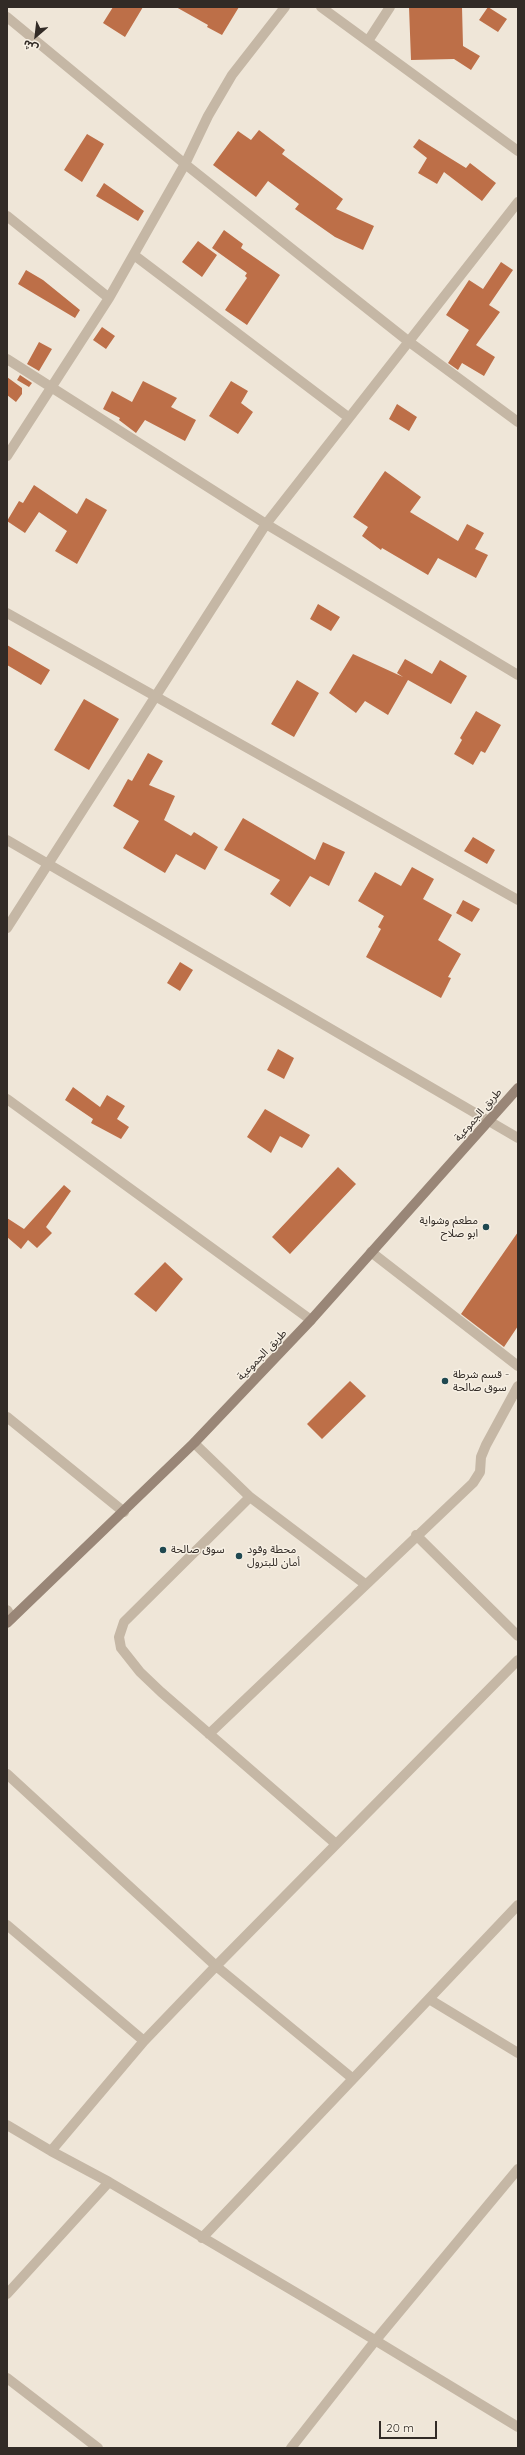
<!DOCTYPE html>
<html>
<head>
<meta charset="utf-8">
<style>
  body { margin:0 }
  #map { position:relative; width:525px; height:2455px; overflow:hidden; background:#efe6d8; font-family:Quicksand,"Noto Sans Arabic",sans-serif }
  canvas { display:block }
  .frame { position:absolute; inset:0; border:8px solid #322b26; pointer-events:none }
  .north { position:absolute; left:16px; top:16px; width:40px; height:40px; -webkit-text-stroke:3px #f7f0e4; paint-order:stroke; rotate:208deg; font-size:11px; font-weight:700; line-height:16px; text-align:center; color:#322b26 }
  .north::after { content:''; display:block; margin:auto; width:14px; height:18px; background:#322b26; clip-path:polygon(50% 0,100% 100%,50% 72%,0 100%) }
  .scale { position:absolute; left:379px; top:2421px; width:58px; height:18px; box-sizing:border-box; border:2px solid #322b26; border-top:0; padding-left:5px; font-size:12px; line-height:14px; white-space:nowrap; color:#322b26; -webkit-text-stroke:3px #f7f0e4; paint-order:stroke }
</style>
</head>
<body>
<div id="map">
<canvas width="525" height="2455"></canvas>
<div class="frame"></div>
<div class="north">ش</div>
<div class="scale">20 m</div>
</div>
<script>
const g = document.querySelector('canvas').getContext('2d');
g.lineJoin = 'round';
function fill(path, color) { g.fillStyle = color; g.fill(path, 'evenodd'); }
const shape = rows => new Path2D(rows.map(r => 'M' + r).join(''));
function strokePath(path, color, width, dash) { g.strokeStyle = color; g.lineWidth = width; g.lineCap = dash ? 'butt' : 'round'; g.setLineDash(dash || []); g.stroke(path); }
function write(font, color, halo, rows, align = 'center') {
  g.font = font + ' Quicksand,"Noto Sans Arabic",sans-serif'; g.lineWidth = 3; g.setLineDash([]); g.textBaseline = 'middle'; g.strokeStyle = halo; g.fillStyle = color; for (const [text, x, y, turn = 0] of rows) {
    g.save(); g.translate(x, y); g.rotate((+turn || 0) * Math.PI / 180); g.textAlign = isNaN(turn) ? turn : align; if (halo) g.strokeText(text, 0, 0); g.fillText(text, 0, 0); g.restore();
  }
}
fill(shape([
  [113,7,143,7,125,37,103,23],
  [176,7,239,7,222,35,207,27,208,25],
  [409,7,462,7,463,46,480,56,471,70,454,59,411,60],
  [488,7,507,19,498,32,479,20],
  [259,130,285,150,282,154,343,199,336,209,374,226,363,250,335,237,295,209,299,204,268,181,256,197,213,165,238,131,251,140],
  [87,134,104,144,82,182,64,170],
  [419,139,466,168,470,163,496,183,482,201,444,172,437,184,418,173,427,158,413,147],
  [104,183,144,211,138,221,96,196],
  [224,230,243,244,241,248,280,275,247,325,225,310,247,278,245,276,247,273,212,248],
  [198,241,217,255,202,277,182,262],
  [501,262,513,270,489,305,500,312,476,345,495,357,484,376,462,363,458,370,448,363,469,330,446,315,469,280,483,289],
  [26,270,43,280,80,310,75,318,18,284],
  [102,327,115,336,106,349,93,340],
  [39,342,52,349,39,371,27,364],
  [20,375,32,383,29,387,17,380],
  [7,377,22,388,22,394,16,402,7,395],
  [143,381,177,398,171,407,196,420,185,441,145,420,136,433,119,420,120,418,103,409,112,391,132,402],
  [231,381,248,391,241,403,253,412,238,434,209,416],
  [397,404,417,417,409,431,389,419],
  [385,471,421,497,410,512,458,541,467,524,484,533,475,549,488,555,476,578,438,558,428,575,382,548,381,550,362,536,368,527,353,517],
  [34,485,77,514,86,498,107,510,77,564,55,551,67,531,39,512,25,533,7,521,19,501,23,503],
  [318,604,340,617,331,631,310,619],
  [7,645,50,670,41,685,7,665],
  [353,654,403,677,397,673,405,659,432,674,440,660,467,676,451,704,408,680,388,715,365,701,356,713,329,693],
  [297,680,319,693,294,737,271,724],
  [84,699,119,719,89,770,54,750],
  [476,711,501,725,485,753,481,751,473,765,454,754,462,740,460,738],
  [148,753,163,761,149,785,175,796,164,820,191,836,194,832,218,847,205,870,176,854,165,873,123,848,139,821,113,806,128,779,132,781],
  [243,818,315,860,323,842,345,852,329,886,310,876,290,907,270,894,280,880,224,850],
  [473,837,495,850,487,864,464,851],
  [412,867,434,879,423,899,452,915,438,940,461,954,448,977,451,978,441,998,366,957,381,929,378,927,384,916,358,901,375,872,401,886],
  [463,900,480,909,472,922,456,913],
  [180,962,193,970,180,991,167,983],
  [278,1049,294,1058,284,1079,267,1070],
  [73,1087,100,1107,107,1095,125,1106,117,1119,129,1127,121,1139,91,1123,93,1119,65,1100],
  [265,1109,310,1135,302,1148,280,1136,271,1153,247,1137],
  [338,1167,356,1184,290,1254,272,1237],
  [64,1185,71,1191,46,1227,52,1233,37,1248,28,1240,21,1249,7,1237,7,1218,24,1229],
  [518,1232,518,1326,504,1347,461,1314],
  [165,1262,183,1279,156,1312,134,1294],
  [350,1381,366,1396,322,1439,307,1424]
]), '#bd6f48');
strokePath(shape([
  [321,7,518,151],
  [7,17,185,164,408,341,518,422],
  [368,41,390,7],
  [7,216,109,298],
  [134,255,348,417],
  [7,359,266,524,518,675],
  [7,456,109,298,185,164,208,116,232,75,285,7],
  [7,613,518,900],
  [7,840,518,1138],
  [7,928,266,524,518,202],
  [7,1099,311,1320],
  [371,1252,518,1366],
  [7,1417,124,1512],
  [194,1443,250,1497,365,1584],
  [250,1497,124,1622,119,1637,121,1648,140,1672,161,1692,336,1844],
  [416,1535,518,1636],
  [7,1610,12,1618],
  [209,1734,473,1483,480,1472,481,1457,486,1445,518,1386],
  [7,1774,216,1966,352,2078],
  [7,1925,144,2041],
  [429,1999,518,2053],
  [7,2125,51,2151,109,2182,322,2308,518,2427],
  [51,2151,144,2041,216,1966,518,1660],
  [202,2238,518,1905],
  [7,2294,109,2182],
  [7,2378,98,2448],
  [291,2448,375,2341,518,2169]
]), '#c5b7a5', 10);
strokePath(shape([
  [7,1623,194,1443,311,1320,518,1088]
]), '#998677', 10);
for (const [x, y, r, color] of [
  [486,1227,4,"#1f4850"],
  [445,1381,4,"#1f4850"],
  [163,1550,4,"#1f4850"],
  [239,1556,4,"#1f4850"]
]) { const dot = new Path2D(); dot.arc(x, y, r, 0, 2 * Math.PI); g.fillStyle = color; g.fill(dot); strokePath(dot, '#f7f0e4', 1.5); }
write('11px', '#322b26', '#f7f0e4', [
  ["طريق الجموعية",478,1115,-49],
  ["طريق الجموعية",262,1355,-46]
]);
write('11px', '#322b26', '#f7f0e4', [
  ["مطعم وشواية",478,1221,"right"],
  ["ابو صلاح",478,1234,"right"],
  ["قسم شرطة -",453,1375],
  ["سوق صالحة",453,1388],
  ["سوق صالحة",171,1550],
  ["محطة وقود",247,1550],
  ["أمان للبترول",247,1563]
], 'left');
</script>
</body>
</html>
